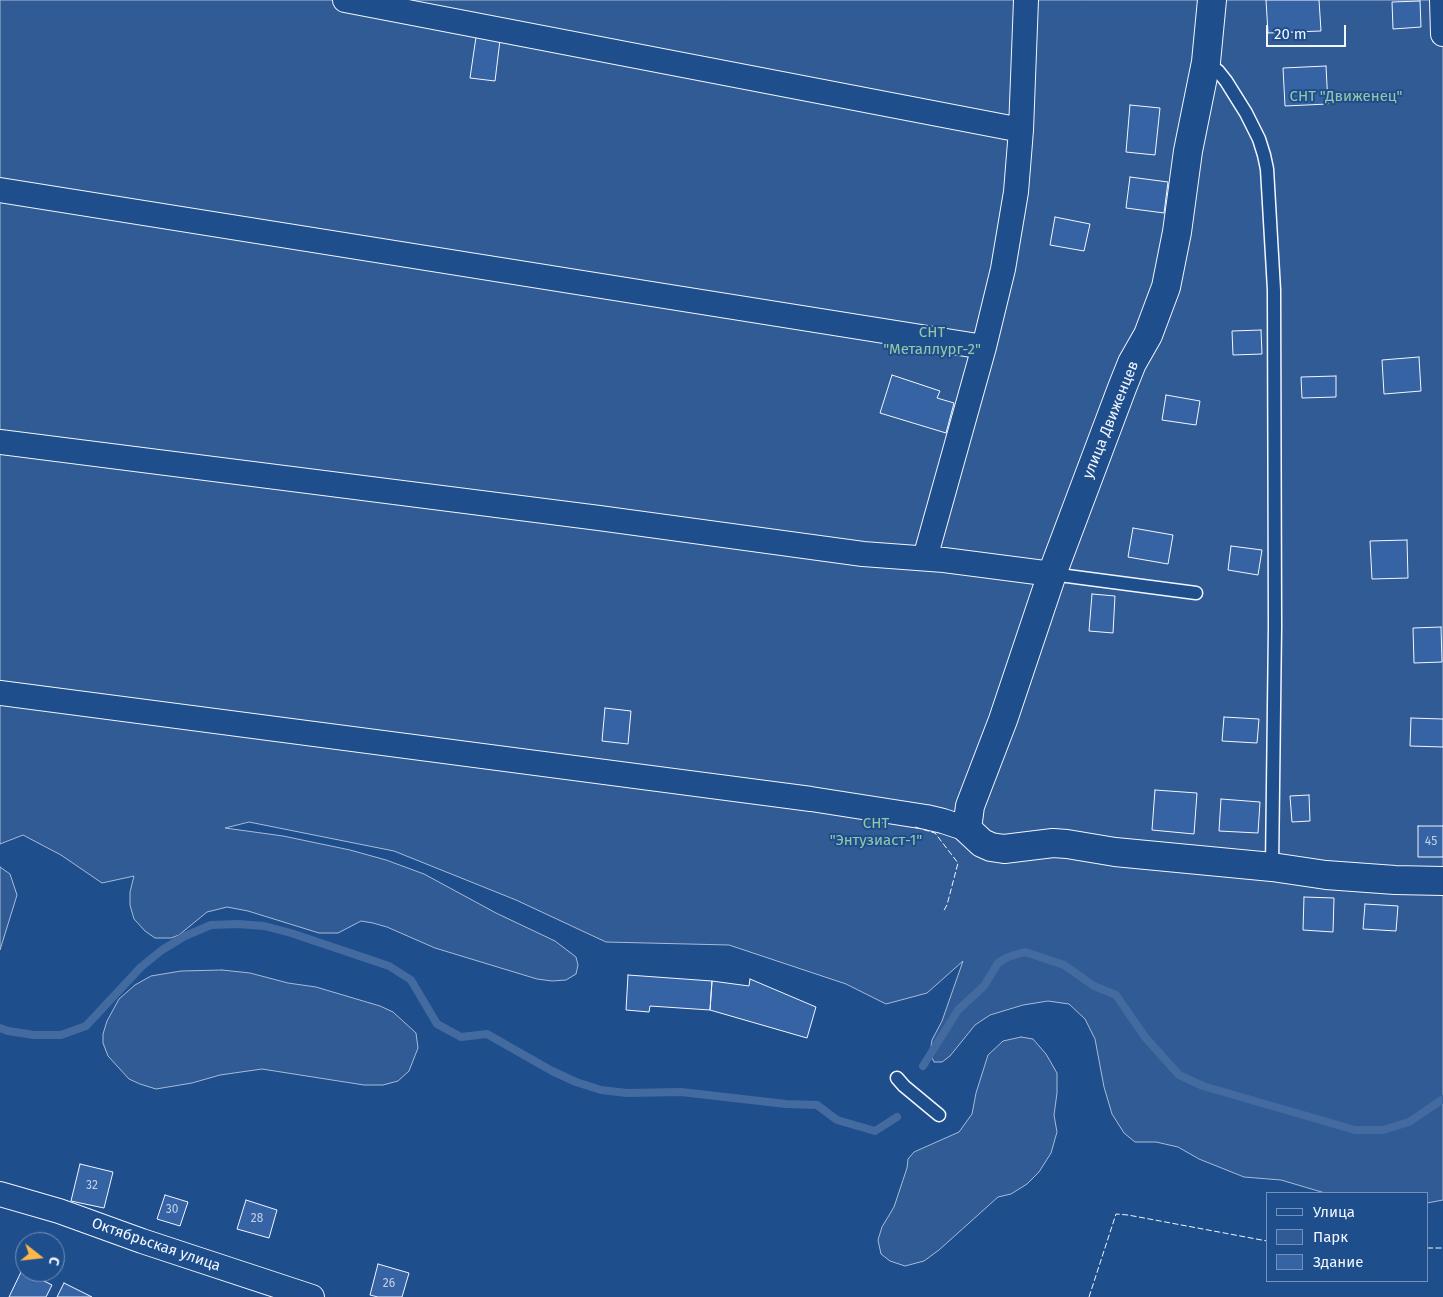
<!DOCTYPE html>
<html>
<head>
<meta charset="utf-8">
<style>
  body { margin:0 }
  #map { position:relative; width:1443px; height:1297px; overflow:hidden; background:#1f4e8c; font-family:"Fira Sans",sans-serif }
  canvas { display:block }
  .legend { position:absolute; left:1266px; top:1192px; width:162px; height:90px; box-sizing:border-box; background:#1f4e8c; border:1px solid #7391ba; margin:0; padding:6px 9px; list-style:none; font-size:15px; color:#f2f6ff }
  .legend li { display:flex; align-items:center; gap:10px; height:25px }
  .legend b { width:25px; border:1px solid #7391ba }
  .north { position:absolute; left:15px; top:1232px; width:50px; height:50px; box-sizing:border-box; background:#1f4e8c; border:1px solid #7391ba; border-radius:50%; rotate:106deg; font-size:14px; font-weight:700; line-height:20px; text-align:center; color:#f2f6ff }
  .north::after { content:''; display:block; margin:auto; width:18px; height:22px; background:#ffb74d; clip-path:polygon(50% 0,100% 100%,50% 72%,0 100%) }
  .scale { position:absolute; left:1266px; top:25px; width:80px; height:22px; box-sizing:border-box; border:2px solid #f2f6ff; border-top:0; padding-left:6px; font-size:15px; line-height:18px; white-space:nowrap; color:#f2f6ff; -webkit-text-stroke:4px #1f4e8c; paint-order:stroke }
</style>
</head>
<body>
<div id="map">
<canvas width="1443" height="1297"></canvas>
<ul class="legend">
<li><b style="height:6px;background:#1f4e8c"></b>Улица</li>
<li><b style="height:14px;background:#305b95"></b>Парк</li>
<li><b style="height:14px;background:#3563a3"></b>Здание</li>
</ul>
<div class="north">С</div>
<div class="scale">20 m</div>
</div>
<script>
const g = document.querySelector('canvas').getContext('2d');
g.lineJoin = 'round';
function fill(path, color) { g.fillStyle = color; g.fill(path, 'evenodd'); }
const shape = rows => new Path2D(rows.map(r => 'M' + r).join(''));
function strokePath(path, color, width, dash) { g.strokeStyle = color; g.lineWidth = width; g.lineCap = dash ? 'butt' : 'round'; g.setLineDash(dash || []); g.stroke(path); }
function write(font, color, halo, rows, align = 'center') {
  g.font = font + ' "Fira Sans",sans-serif'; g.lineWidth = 4; g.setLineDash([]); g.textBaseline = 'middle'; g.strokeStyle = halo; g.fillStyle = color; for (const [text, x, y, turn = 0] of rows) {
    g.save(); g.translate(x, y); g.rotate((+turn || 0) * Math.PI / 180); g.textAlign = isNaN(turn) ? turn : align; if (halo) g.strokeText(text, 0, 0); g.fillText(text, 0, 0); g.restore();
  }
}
const green = shape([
  [0,0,1443,0,1443,1200,1427,1203,1427,1193,1325,1193,1281,1180,1244,1177,1199,1159,1178,1147,1156,1142,1135,1142,1124,1133,1112,1114,1104,1087,1095,1039,1085,1019,1069,1004,1048,1001,1023,1005,990,1015,975,1025,950,1056,942,1062,934,1062,930,1053,932,1040,942,1021,963,961,927,993,886,1004,846,984,729,945,606,942,516,900,394,851,249,822,225,828,283,836,350,850,386,860,424,874,496,913,555,941,576,957,578,965,576,974,566,980,552,981,537,979,435,948,387,927,373,923,361,921,338,933,319,933,248,911,227,907,207,912,179,935,171,938,155,938,145,931,134,919,130,905,130,892,134,876,102,883,61,855,23,835,0,844,0,0],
  [0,867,10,874,17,895,0,950,0,867],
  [222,970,250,973,288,983,316,987,380,1006,393,1012,416,1033,418,1048,409,1071,398,1081,383,1085,364,1085,262,1069,220,1075,192,1083,156,1089,140,1084,129,1079,108,1056,103,1043,103,1034,107,1021,119,999,135,985,151,976,181,971,222,970],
  [1021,1037,1033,1039,1046,1054,1057,1073,1057,1093,1054,1115,1057,1132,1051,1153,1039,1172,1027,1184,1011,1194,998,1197,939,1250,924,1261,905,1266,890,1261,881,1254,878,1240,882,1227,894,1207,907,1168,908,1159,914,1152,959,1132,972,1114,976,1093,988,1055,1003,1041,1021,1037]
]);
fill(green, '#305b95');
strokePath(green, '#a8bbd7', 1);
strokePath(shape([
  [0,1028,8,1031,34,1035,61,1035,86,1026,141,967,162,950,185,936,211,925,238,924,264,926,291,933,389,966,411,980,437,1024,461,1037,487,1034,552,1071,576,1082,601,1090,627,1093,681,1092,786,1104,817,1105,837,1120,875,1131,897,1117],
  [923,1066,958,1010,984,986,998,963,1008,957,1025,952,1064,965,1094,986,1116,995,1145,1037,1179,1075,1203,1086,1355,1130,1383,1130,1409,1122,1443,1099]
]), '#446ba0', 8);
const building = shape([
  [1266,0,1319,0,1321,31,1268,33,1266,0],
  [1420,1,1421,27,1393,29,1392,2,1420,1],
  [476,37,500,40,495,81,470,78,476,37],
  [1326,66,1328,104,1285,106,1283,68,1326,66],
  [1130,105,1160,108,1155,155,1126,152,1130,105],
  [1130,177,1168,182,1164,213,1126,208,1130,177],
  [1055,217,1090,224,1084,251,1050,245,1055,217],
  [1261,330,1262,354,1233,355,1232,331,1261,330],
  [1419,357,1421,391,1384,394,1382,360,1419,357],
  [892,375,940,391,937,398,954,403,946,433,880,413,892,375],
  [1336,376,1336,397,1302,398,1301,377,1336,376],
  [1166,395,1200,401,1196,425,1162,420,1166,395],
  [1133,528,1173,535,1168,564,1128,557,1133,528],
  [1407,540,1408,578,1372,579,1370,541,1407,540],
  [1231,546,1262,550,1258,575,1228,570,1231,546],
  [1092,594,1115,596,1113,633,1089,631,1092,594],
  [1441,627,1442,662,1414,663,1413,628,1441,627],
  [605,708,631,711,628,744,602,741,605,708],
  [1224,717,1259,719,1257,743,1222,741,1224,717],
  [1411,718,1443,719,1443,747,1410,746,1411,718],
  [1155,790,1197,793,1194,834,1152,830,1155,790],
  [1309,795,1310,821,1292,822,1290,796,1309,795],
  [1221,799,1260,802,1258,833,1219,831,1221,799],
  [1418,826,1443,826,1443,857,1418,857,1418,826],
  [1304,897,1334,898,1333,932,1303,930,1304,897],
  [1365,904,1398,906,1396,931,1363,929,1365,904],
  [628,975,712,981,710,1010,650,1006,649,1012,626,1010,628,975],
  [750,979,816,1007,807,1038,710,1010,712,981,749,986,750,979],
  [80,1164,113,1172,104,1208,71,1201,80,1164],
  [165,1195,188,1202,180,1226,157,1219,165,1195],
  [246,1200,277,1210,269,1238,237,1229,246,1200],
  [378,1264,409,1273,402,1297,378,1297,370,1295,378,1264],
  [22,1270,52,1285,46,1297,9,1297,22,1270],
  [64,1283,92,1297,57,1297,64,1283]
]);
fill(building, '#3563a3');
strokePath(building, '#f2f6ff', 1);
const service = shape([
  [1206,62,1218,71,1226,81,1246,113,1259,139,1264,155,1267,169,1274,290,1275,627,1272,867],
  [1052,574,1196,593],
  [897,1078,904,1086,939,1115]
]);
const minor = shape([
  [345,0,1021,130],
  [1442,0,1443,34],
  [0,190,984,347],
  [0,442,599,518,863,554,944,560,1052,574],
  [925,558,984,347,1003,269,1016,192,1021,130,1026,0],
  [0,693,811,799,926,817,943,821,967,829],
  [0,1194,59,1211,142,1241,312,1297]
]);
const tertiary = shape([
  [1212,0,1206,62,1188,151,1177,232,1166,287,1148,335,1132,363,1122,388,1052,574,1003,720,970,806,967,829,982,843,991,847,1004,849,1053,843,1067,844,1115,852,1272,867,1326,875,1395,880,1443,881]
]);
strokePath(service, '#f2f6ff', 15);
strokePath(minor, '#f2f6ff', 26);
strokePath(tertiary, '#f2f6ff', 30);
strokePath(service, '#1f4e8c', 12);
strokePath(minor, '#1f4e8c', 24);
strokePath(tertiary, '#1f4e8c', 28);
strokePath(shape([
  [915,827,935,833,958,863,947,905,943,912],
  [1427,1248,1443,1248],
  [1089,1297,1116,1214,1128,1215,1267,1241]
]), '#f2f6ff', 1, [6, 2.5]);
write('12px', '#c3d1e8', null, [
  ["45",1431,842],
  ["32",92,1186],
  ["30",172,1210],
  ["28",257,1219],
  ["26",389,1284]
]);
write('15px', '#97c8a6', '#1f4e8c', [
  ["СНТ \"Движенец\"",1346,97],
  ["СНТ",932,333],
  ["\"Металлург-2\"",932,350],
  ["СНТ",876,824],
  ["\"Энтузиаст-1\"",876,841]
]);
write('15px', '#f2f6ff', '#1f4e8c', [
  ["улица Движенцев",1111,420,-68],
  ["Октябрьская улица",156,1245,19]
]);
</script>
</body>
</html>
